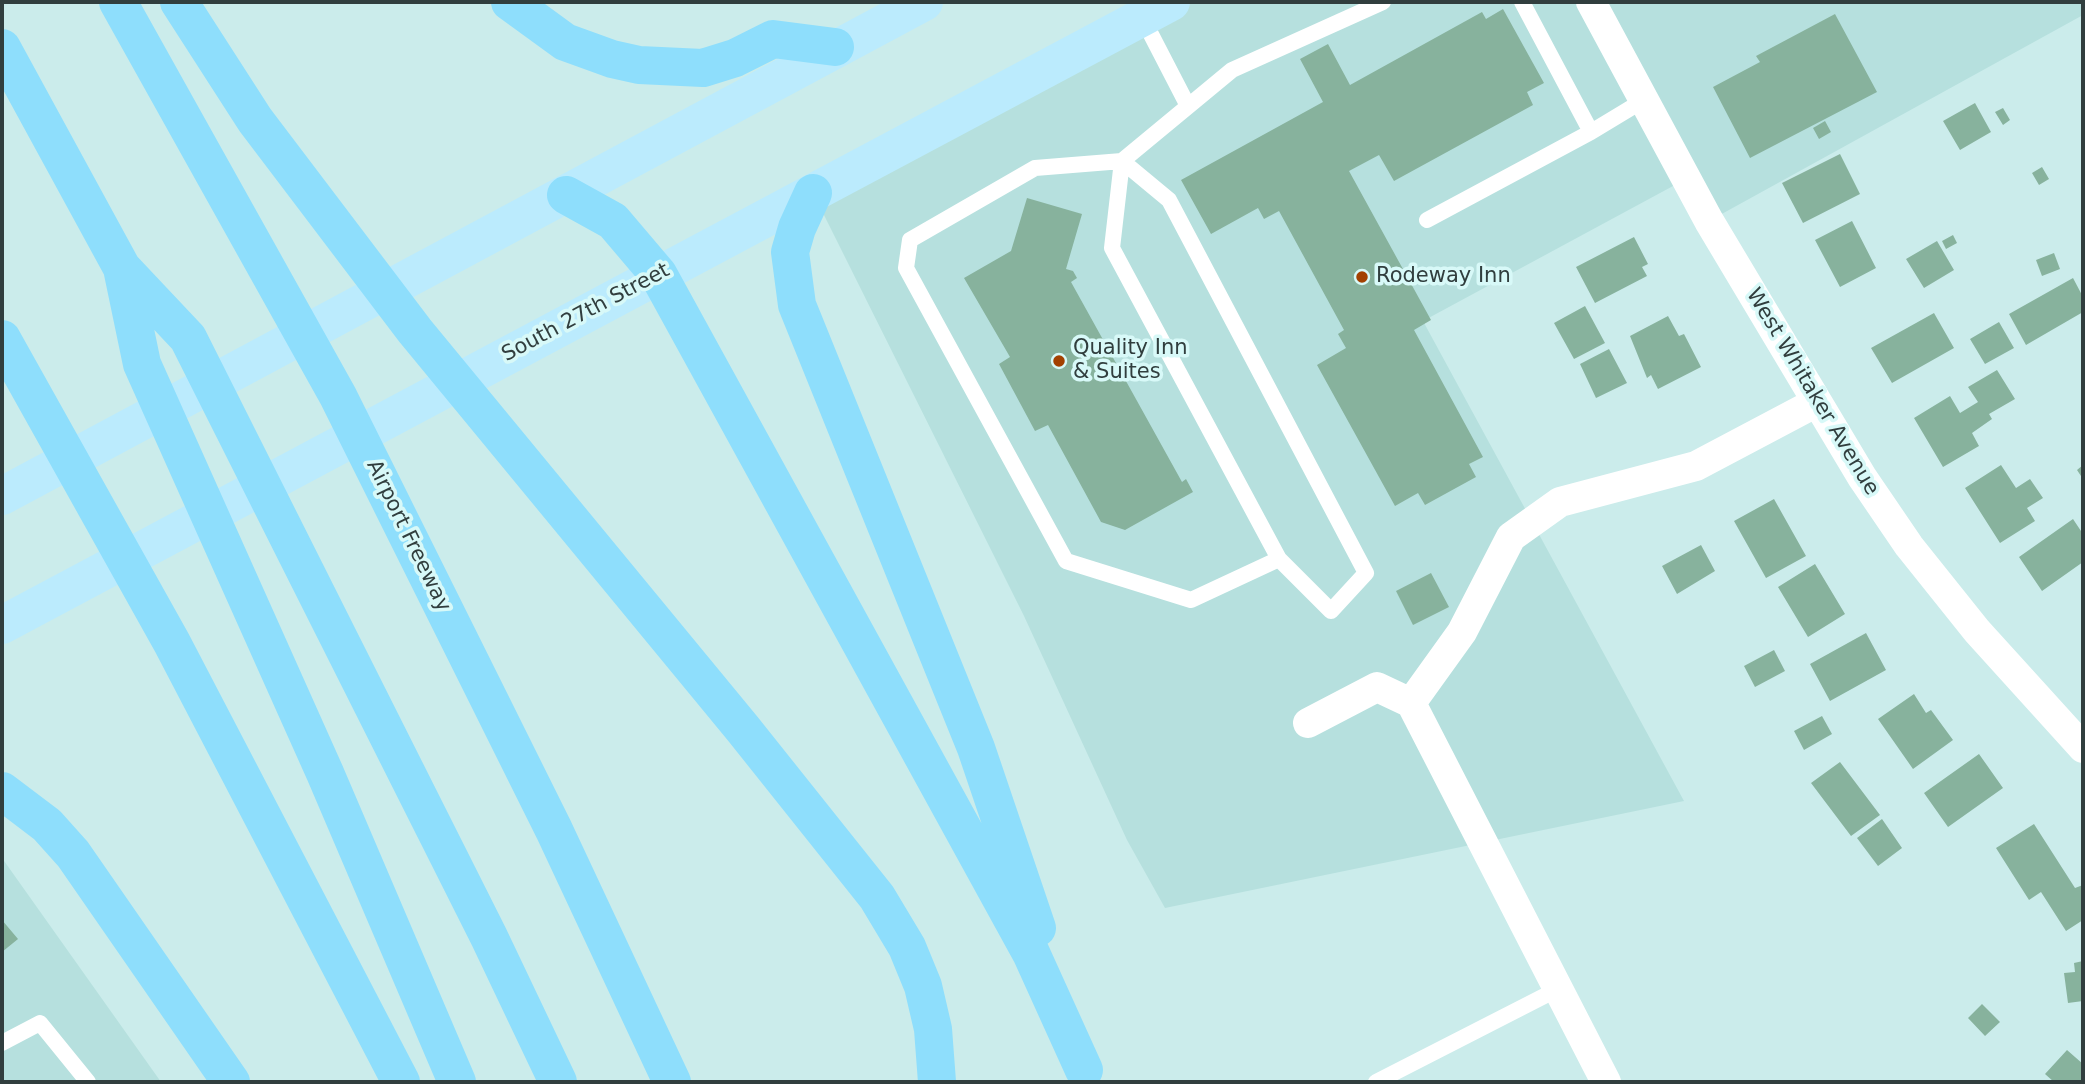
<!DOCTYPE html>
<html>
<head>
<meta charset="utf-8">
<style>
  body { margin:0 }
  #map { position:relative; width:2085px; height:1084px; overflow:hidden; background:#cbeceb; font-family:"DejaVu Sans",sans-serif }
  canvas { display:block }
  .frame { position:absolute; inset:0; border:4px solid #313e3e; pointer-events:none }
</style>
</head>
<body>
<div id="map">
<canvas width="2085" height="1084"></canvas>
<div class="frame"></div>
</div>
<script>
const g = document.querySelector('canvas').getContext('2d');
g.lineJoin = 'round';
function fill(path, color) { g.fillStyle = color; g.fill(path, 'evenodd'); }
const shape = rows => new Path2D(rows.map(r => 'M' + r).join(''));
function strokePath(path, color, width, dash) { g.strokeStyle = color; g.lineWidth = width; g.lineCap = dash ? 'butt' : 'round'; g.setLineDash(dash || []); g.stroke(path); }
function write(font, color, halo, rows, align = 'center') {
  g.font = font + ' "DejaVu Sans",sans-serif'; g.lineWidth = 7; g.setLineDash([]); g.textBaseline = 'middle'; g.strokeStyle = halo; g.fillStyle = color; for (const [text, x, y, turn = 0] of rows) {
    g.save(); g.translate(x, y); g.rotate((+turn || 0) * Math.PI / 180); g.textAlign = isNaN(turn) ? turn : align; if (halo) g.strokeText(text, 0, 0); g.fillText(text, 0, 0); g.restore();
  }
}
fill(shape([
  [1171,2,2083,2,2083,15,1709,221,1686,179,1423,321,1684,801,1165,908,1127,840,1024,616,813,193],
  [2,858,161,1082,2,1082]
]), '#b6e0de');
fill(shape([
  [1503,9,1544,83,1527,92,1533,105,1394,181,1379,155,1349,171,1431,320,1414,330,1483,457,1469,464,1476,477,1425,505,1418,493,1395,506,1317,365,1346,348,1338,334,1344,330,1279,211,1264,219,1258,208,1211,234,1181,180,1323,102,1300,59,1328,44,1350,85,1482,12,1486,19],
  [1835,14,1877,92,1750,158,1713,87,1760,62,1756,56],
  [1975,103,1991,132,1960,150,1943,121],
  [2003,108,2010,120,2003,125,1995,112],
  [1825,121,1831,132,1819,139,1813,128],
  [1840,154,1860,194,1803,223,1782,183],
  [2042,167,2049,179,2039,185,2032,173],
  [1027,198,1082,214,1066,269,1073,271,1077,278,1071,282,1182,482,1186,479,1193,492,1125,530,1101,522,1048,425,1035,431,999,364,1010,357,964,278,1011,251],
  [1852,221,1876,268,1840,287,1815,240],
  [1953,235,1957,243,1946,249,1942,241],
  [1634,237,1648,264,1642,267,1647,276,1595,303,1576,267],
  [1937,241,1954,270,1924,288,1906,259],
  [2054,253,2060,269,2042,276,2036,260],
  [2073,278,2083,297,2083,312,2026,345,2009,314],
  [1585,306,1605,343,1574,359,1554,323],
  [1934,313,1954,348,1892,383,1871,348],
  [1668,316,1679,336,1684,334,1701,367,1658,389,1651,375,1647,378,1630,336],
  [1999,322,2014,348,1985,364,1970,339],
  [1609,349,1627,383,1596,398,1580,364],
  [1997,370,2015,399,1989,414,1992,419,1972,433,1979,446,1943,467,1914,418,1950,396,1960,413,1978,402,1968,387],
  [2001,465,2016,488,2030,479,2043,498,2027,508,2035,521,2000,543,1965,488],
  [2083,465,2083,479,2077,470],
  [1774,499,1806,556,1766,578,1734,521],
  [2073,519,2083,534,2083,562,2042,591,2019,557],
  [1701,545,1715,571,1677,594,1662,566],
  [1815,564,1845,614,1808,637,1778,587],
  [1431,573,1449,607,1413,625,1396,591],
  [1866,633,1886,670,1830,701,1810,664],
  [1774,650,1785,671,1755,687,1744,666],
  [1914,694,1926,713,1931,710,1953,740,1913,769,1878,719],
  [1822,716,1832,734,1804,750,1794,731],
  [1979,754,2003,788,1948,827,1924,793],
  [1840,762,1880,815,1851,836,1811,783],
  [1882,819,1902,848,1878,866,1857,838],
  [2034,824,2075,888,2083,885,2083,920,2066,931,2041,892,2029,900,1996,848],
  [2,920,18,939,2,952],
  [2083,961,2083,1001,2068,1003,2064,973,2075,972,2074,963],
  [1982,1004,2000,1022,1985,1036,1968,1018],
  [2067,1050,2083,1064,2083,1082,2054,1082,2045,1074]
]), '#87b29d');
strokePath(shape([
  [1522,2,1591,132],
  [1142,17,1188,106],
  [1427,220,1591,132,1644,100],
  [1279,559,1331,611,1366,573,1169,200,1122,161,1112,248,1279,559,1191,600,1066,561,906,268,910,240,1035,168,1122,161,1232,70,1383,2],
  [2,1043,40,1023,88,1082],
  [1376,1082,1558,989]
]), '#fff', 16);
strokePath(shape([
  [1591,2,1709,221,1862,477,1909,546,1977,631,2083,748],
  [1411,703,1462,632,1511,537,1560,502,1696,466,1817,402],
  [1308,723,1377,687,1411,703,1606,1082]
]), '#fff', 30);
strokePath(shape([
  [2,496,924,2],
  [2,625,1171,2]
]), '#bbebfd', 38);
strokePath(shape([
  [118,2,338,396,554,830,672,1082],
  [179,2,255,120,415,331,743,729,877,897,907,947,923,986,933,1029,937,1082],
  [510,2,565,42,612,59,639,65,703,68,735,58,773,39,835,47],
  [2,48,122,268,188,338,489,937,558,1082],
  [813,193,797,228,790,252,797,305,976,748,1037,928],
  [566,195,613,221,658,274,1031,953,1084,1070],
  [122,268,142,364,325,773,457,1082],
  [2,339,172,643,401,1082],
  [2,791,47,825,73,854,231,1082]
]), '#8edefc', 38);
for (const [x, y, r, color] of [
  [1362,277,7,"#a34101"],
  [1059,361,7,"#a34101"]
]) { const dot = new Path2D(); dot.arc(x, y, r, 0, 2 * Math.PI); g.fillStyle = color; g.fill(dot); strokePath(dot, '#d8f9f8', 2.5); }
write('21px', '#313e3e', '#d8f9f8', [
  ["Rodeway Inn",1376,277],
  ["Quality Inn",1073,349],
  ["& Suites",1073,373]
], 'left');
write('21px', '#313e3e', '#d8f9f8', [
  ["South 27th Street",586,313,-28],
  ["West Whitaker Avenue",1812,392,59],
  ["Airport Freeway",408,536,64]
]);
</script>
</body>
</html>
